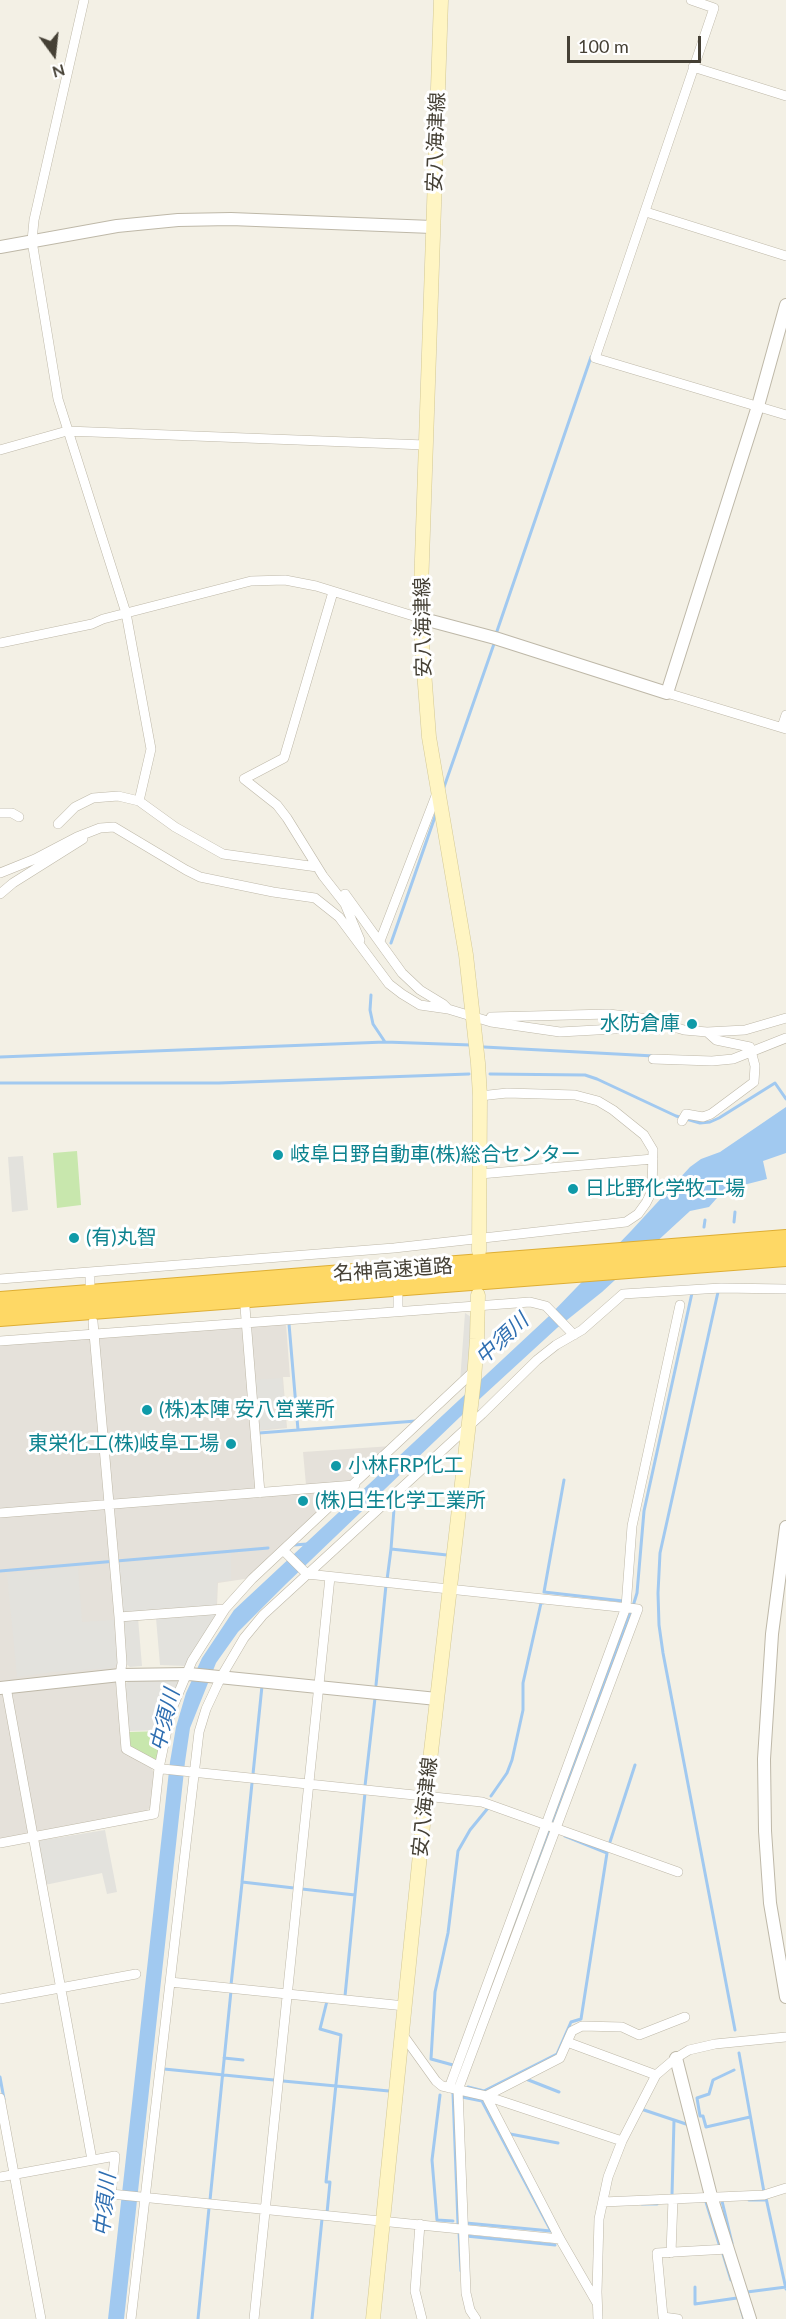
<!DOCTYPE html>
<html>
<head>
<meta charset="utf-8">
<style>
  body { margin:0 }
  #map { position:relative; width:786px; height:2319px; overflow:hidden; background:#f3f0e5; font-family:Lato,sans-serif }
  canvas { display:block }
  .north { position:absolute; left:24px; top:24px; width:60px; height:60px; -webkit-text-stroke:4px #fff; paint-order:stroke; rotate:165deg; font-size:16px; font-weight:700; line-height:24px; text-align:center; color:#454035 }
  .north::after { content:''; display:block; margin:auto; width:21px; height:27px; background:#454035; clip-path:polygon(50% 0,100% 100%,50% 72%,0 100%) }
  .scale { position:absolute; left:567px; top:36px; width:134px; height:27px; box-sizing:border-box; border:3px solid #454035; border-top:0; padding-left:8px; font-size:18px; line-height:21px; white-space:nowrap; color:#454035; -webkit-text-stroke:4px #fff; paint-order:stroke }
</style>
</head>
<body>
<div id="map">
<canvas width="786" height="2319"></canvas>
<div class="north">N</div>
<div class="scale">100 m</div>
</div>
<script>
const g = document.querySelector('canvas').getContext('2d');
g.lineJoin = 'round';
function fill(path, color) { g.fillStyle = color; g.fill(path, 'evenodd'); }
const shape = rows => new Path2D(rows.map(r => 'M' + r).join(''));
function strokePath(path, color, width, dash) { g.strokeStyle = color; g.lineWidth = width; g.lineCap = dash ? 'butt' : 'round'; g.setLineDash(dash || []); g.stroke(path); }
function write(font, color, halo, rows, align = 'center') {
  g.font = font + ' Lato,"Noto Sans JP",sans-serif'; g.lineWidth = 6; g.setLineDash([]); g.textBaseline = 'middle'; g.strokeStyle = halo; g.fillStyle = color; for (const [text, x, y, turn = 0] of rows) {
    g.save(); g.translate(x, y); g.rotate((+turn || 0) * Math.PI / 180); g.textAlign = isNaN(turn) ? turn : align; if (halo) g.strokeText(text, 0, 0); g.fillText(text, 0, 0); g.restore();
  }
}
fill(shape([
  [286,1324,290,1377,283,1377,287,1428,258,1431,262,1489,306,1485,303,1452,392,1446,251,1578,218,1583,217,1606,115,1614,119,1663,116,1686,122,1750,151,1768,154,1772,151,1807,146,1811,105,1818,102,1823,0,1840,0,1345]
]), '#e5e1da');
fill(shape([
  [77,1151,81,1205,57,1208,53,1153],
  [164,1731,157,1764,130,1748,129,1732]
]), '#c8e7ad');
fill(shape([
  [23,1156,28,1210,12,1212,8,1157],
  [465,1313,474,1319,469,1374,460,1382],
  [282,1378,286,1427,257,1430,253,1380],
  [231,1553,231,1580,217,1582,216,1606,122,1612,117,1563],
  [78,1567,82,1622,114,1620,117,1664,113,1668,53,1672,17,1677,7,1574],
  [219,1612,186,1666,160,1665,156,1618],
  [138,1618,142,1666,130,1667,125,1663,124,1619],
  [131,1679,180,1679,164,1730,129,1731,124,1685],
  [105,1830,117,1892,107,1894,102,1873,45,1885,37,1841]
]), '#e3e2dd');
fill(shape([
  [786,1107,786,1153,763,1161,767,1179,724,1190,709,1207,690,1211,602,1292,557,1328,460,1417,286,1584,238,1632,216,1663,190,1728,185,1762,124,2319,108,2319,170,1762,176,1727,186,1693,202,1658,234,1610,548,1317,631,1231,690,1167,701,1159,720,1152]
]), '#a1c9f0');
strokePath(shape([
  [496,634,591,357],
  [443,790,495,641],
  [391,943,437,811],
  [371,995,370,1010,373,1024,385,1042],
  [484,1047,654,1056],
  [0,1057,385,1042,471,1045],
  [490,1074,585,1075,597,1079,676,1116,700,1123,710,1122,719,1118,775,1083,786,1099],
  [0,1083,219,1083,469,1074],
  [734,1222,735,1212],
  [704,1227,705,1220],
  [718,1292,660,1553,658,1593,659,1625,663,1653,735,2030],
  [289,1324,298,1430],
  [259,1433,416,1421],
  [564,1480,544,1592,623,1601],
  [395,1496,391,1549,447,1555],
  [294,1545,307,1544],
  [0,1571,268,1548],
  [387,1580,391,1549],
  [633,1606,637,1593,644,1511,692,1293],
  [376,1685,386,1585],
  [253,1774,262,1686],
  [252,1783,242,1882,294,1888],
  [365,1786,375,1698],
  [491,1796,507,1773,512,1760,523,1710,523,1683,541,1603,543,1603],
  [552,1824,631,1611],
  [609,1845,635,1765],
  [302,1889,355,1895],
  [514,1926,549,1832],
  [231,1985,242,1883],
  [345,1996,365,1793],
  [327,2001,320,2029,341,2035,326,2182,330,2182,327,2213],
  [739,2053,764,2192],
  [224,2058,243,2060],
  [453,2065,431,2059,435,1992,448,1933,458,1851,470,1830,488,1808],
  [164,2069,274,2080],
  [734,2070,713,2080,709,2094,697,2098,700,2116,703,2116,706,2127,750,2117],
  [0,2077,4,2099],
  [526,2079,559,2092],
  [283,2081,389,2091],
  [468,2087,484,2091,557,2054,571,2022,581,2019,607,1853,565,1836],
  [453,2093,458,2224],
  [440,2095,432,2160,437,2220,453,2221],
  [462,2097,482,2101,551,2231,466,2223],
  [641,2109,674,2120,672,2195],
  [674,2120,686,2124],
  [510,2134,558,2143],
  [766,2198,786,2289],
  [210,2200,231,1991],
  [749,2200,765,2200],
  [722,2201,732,2243],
  [706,2202,720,2247],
  [642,2204,657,2204],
  [459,2232,461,2271],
  [466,2236,555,2245],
  [723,2254,731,2280],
  [695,2287,695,2304,737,2298],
  [747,2292,786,2287],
  [741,2309,744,2319],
  [198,2319,209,2208],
  [312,2319,322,2219]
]), '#a1c9f0', 3);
const minor = shape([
  [84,0,34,220,32,241,58,399,126,613,151,749,139,801],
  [691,0,714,8,595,358,786,415],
  [693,67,786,96],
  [646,212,786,256],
  [0,450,67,431,425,445],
  [333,592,284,758,244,779,277,805,287,818,323,876,345,904,360,940],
  [0,643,92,624,103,619,251,581,285,580,316,586,420,618],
  [667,693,786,729],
  [782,727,786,715],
  [0,813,12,813,19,817],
  [58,824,75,807,93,798,118,796,139,801,175,827,223,854,317,867],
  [0,873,35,859,77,837,100,828,114,827,186,870,200,877,273,892,315,898,339,917,389,984,402,994,420,1005,448,1009,491,1022,560,1032,669,1026],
  [0,894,13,883,83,839],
  [345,894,402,973,420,990,443,1004,448,1009],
  [380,941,437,793],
  [491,1017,609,1014,648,1019,684,1030,707,1032,745,1030,786,1018],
  [653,1059,712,1061,733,1059,786,1038],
  [682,1121,686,1114,703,1117,711,1114,754,1082,755,1066,750,1047,716,1040,707,1032],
  [480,1174,653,1159],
  [90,1272,90,1284],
  [0,1279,394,1248,626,1222,638,1214,646,1203,652,1191,653,1150,644,1135,613,1110,598,1101,575,1095,507,1093,480,1096],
  [398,1296,398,1311],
  [245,1307,260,1493],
  [93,1322,119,1617,122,1663,120,1675,126,1749,163,1769,482,1802,678,1872],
  [0,1341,530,1302,546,1306,574,1335],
  [0,1513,355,1485],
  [286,1553,307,1574,638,1609,458,2090,466,2293,470,2310,476,2319],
  [119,1617,225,1609,252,1579,475,1370],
  [6,1687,92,2160],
  [0,1843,154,1814,159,1768,171,1711,192,1661,225,1609],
  [170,1982,405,2006],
  [0,1999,136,1974],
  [403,2035,436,2081,442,2086,486,2096,622,2141],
  [567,2042,656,2075],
  [449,2088,626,1607,632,1526,680,1305],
  [486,2096,560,2239,597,2303],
  [486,2096,560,2058,572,2031,582,2026,622,2027,639,2035,685,2017],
  [0,2098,41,2319],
  [0,2177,115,2156,111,2194,560,2239],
  [603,2202,764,2195,786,2188],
  [420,2224,415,2291,422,2319],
  [671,2253,673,2199],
  [131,2319,199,1732,206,1709,221,1677,244,1638,263,1615,482,1414,537,1360,556,1345,582,1330,623,1294,721,1288,786,1289],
  [254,2319,330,1577],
  [598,2319,597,2292,599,2219,608,2177,622,2141,656,2075,676,2058,689,2050,715,2044,786,2037],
  [678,2319,663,2317,657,2253,728,2249]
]);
const tertiary = shape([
  [0,247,117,226,178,220,231,219,432,227],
  [420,618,495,638,667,693,758,406,786,305],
  [786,1527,772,1634,764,1759,765,1831,770,1903,786,1997],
  [0,1688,120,1675,189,1674,437,1699],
  [676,2058,711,2196,750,2319]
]);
const secondary = shape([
  [441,0,420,618,429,737,466,955,478,1063,480,1096,479,1251],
  [373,2319,426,1795,474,1379,477,1339,478,1295]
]);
const motorway = shape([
  [0,1301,786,1239],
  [0,1317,786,1257]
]);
strokePath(minor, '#beb8a8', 10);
strokePath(tertiary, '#beb8a8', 14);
strokePath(secondary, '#d3c895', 15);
strokePath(motorway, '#deae34', 20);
strokePath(minor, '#fff', 9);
strokePath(tertiary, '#fff', 12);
strokePath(secondary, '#fff5c3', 14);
strokePath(motorway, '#fed865', 18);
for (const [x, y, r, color] of [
  [692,1024,6,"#0f9aa8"],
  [278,1155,6,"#0f9aa8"],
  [573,1189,6,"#0f9aa8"],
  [74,1238,6,"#0f9aa8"],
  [147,1410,6,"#0f9aa8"],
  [231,1444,6,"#0f9aa8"],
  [336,1466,6,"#0f9aa8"],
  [303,1501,6,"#0f9aa8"]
]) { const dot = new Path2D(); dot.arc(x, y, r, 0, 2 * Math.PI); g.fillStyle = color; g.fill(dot); strokePath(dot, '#fff', 2); }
write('20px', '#454035', '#fff', [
  ["安八海津線",436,142,-88],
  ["安八海津線",423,627,-91],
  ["名神高速道路",393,1270,-4],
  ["安八海津線",425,1807,-84]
]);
write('20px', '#0d838f', '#fff', [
  ["水防倉庫",680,1024,"right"],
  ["岐阜日野自動車(株)総合センター",290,1155],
  ["日比野化学牧工場",585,1189],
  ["(有)丸智",86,1238],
  ["(株)本陣 安八営業所",159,1410],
  ["東栄化工(株)岐阜工場",219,1444,"right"],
  ["小林FRP化工",348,1466],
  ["(株)日生化学工業所",315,1501]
], 'left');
write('italic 21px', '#2e6eb1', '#fff', [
  ["中須川",502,1339,-43],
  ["中須川",165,1720,-76],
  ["中須川",105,2205,-84]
]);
</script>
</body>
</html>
